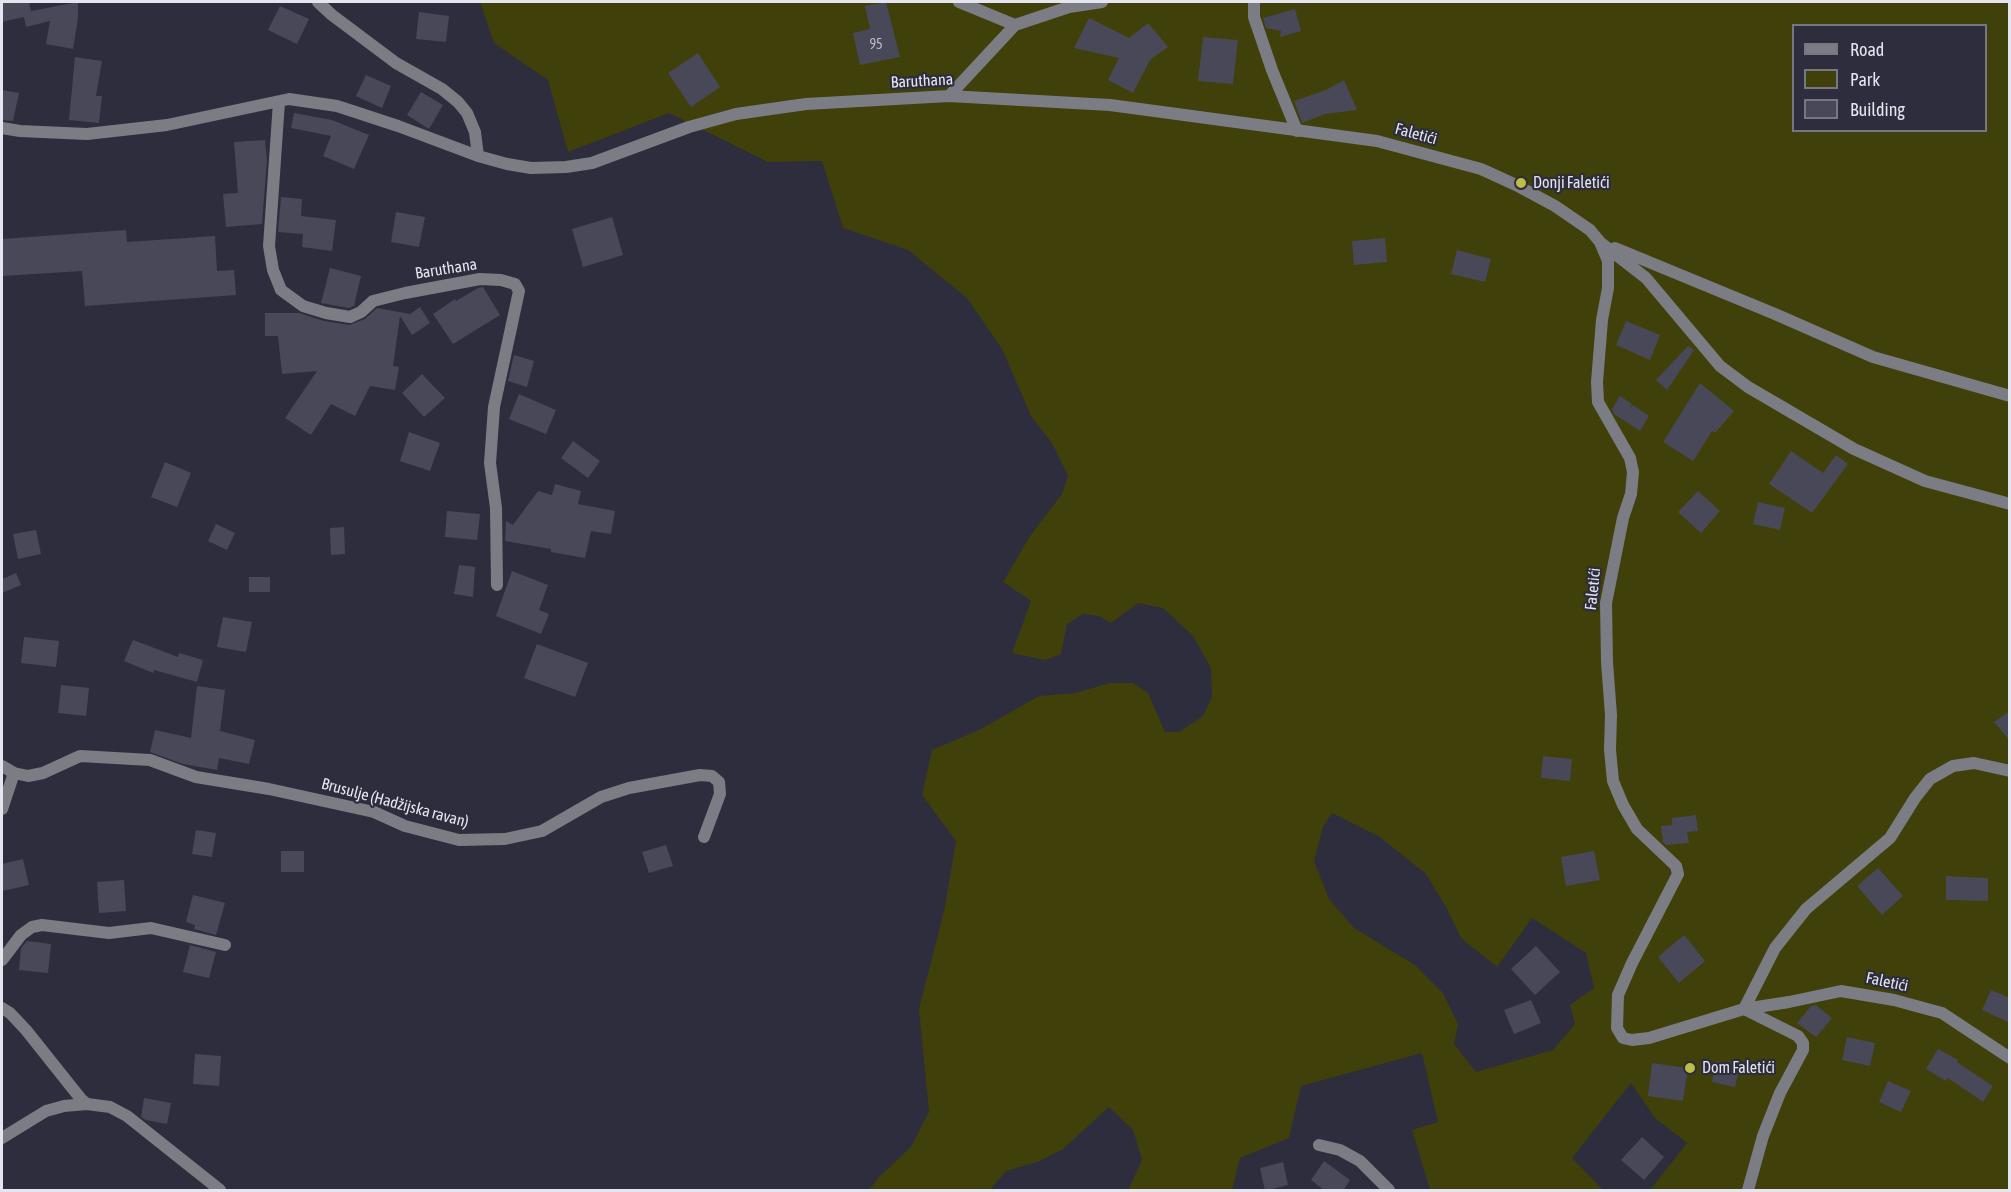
<!DOCTYPE html>
<html>
<head>
<meta charset="utf-8">
<style>
  body { margin:0 }
  #map { position:relative; width:2011px; height:1192px; overflow:hidden; background:#2d2d3d; font-family:"Asap Condensed",sans-serif }
  canvas { display:block }
  .frame { position:absolute; inset:0; border:3px solid #e5e5ef; pointer-events:none }
  .legend { position:absolute; left:1792px; top:24px; width:195px; height:108px; box-sizing:border-box; background:#2d2d3d; border:2px solid #777784; margin:0; padding:8px 10px; list-style:none; font-size:18px; color:#e5e5ef }
  .legend li { display:flex; align-items:center; gap:12px; height:30px }
  .legend b { width:30px; border:2px solid #777784 }
</style>
</head>
<body>
<div id="map">
<canvas width="2011" height="1192"></canvas>
<div class="frame"></div>
<ul class="legend">
<li><b style="height:8px;background:#7c7c84"></b>Road</li>
<li><b style="height:16px;background:#3f400a"></b>Park</li>
<li><b style="height:16px;background:#484859"></b>Building</li>
</ul>
</div>
<script>
const g = document.querySelector('canvas').getContext('2d');
g.lineJoin = 'round';
function fill(path, color) { g.fillStyle = color; g.fill(path, 'evenodd'); }
const shape = rows => new Path2D(rows.map(r => 'M' + r).join(''));
function strokePath(path, color, width, dash) { g.strokeStyle = color; g.lineWidth = width; g.lineCap = dash ? 'butt' : 'round'; g.setLineDash(dash || []); g.stroke(path); }
function write(font, color, halo, rows, align = 'center') {
  g.font = font + ' "Asap Condensed",sans-serif'; g.lineWidth = 4.5; g.setLineDash([]); g.textBaseline = 'middle'; g.strokeStyle = halo; g.fillStyle = color; for (const [text, x, y, turn = 0] of rows) {
    g.save(); g.translate(x, y); g.rotate((+turn || 0) * Math.PI / 180); g.textAlign = isNaN(turn) ? turn : align; if (halo) g.strokeText(text, 0, 0); g.fillText(text, 0, 0); g.restore();
  }
}
fill(shape([
  [480,2,2009,2,2009,1190,1650,1190,1687,1143,1655,1118,1631,1083,1572,1158,1603,1190,1430,1190,1412,1130,1438,1122,1422,1053,1301,1086,1289,1138,1240,1158,1232,1190,1128,1190,1142,1160,1133,1130,1109,1107,1063,1149,1040,1161,1006,1171,990,1190,869,1190,879,1177,911,1147,929,1112,919,1009,944,911,956,841,922,795,932,750,981,729,1039,696,1075,693,1110,683,1133,683,1148,693,1165,732,1179,732,1203,716,1212,697,1211,668,1193,636,1163,608,1138,603,1111,623,1099,616,1083,614,1067,624,1061,654,1045,660,1012,653,1031,601,1003,582,1030,536,1062,494,1068,476,1052,443,1031,416,1002,349,967,298,908,250,843,228,822,161,768,162,669,113,568,152,548,80,494,43],
  [1794,26,1986,26,1986,130,1794,130],
  [1332,813,1380,837,1426,874,1447,909,1461,938,1497,967,1532,918,1586,953,1594,988,1570,1005,1575,1024,1553,1050,1476,1072,1454,1044,1458,1024,1443,993,1415,965,1354,928,1329,899,1314,861,1323,827]
]), '#3f400a');
fill(shape([
  [2,2,29,2,31,11,78,2,78,18,73,49,46,44,50,21,26,27,24,17,2,22],
  [886,2,900,57,860,65,853,33,870,29,865,6],
  [280,6,309,19,297,44,268,30],
  [1295,9,1301,31,1280,37,1281,31,1266,28,1263,18],
  [419,12,449,16,446,42,416,39],
  [1089,18,1129,38,1148,23,1168,47,1150,60,1133,93,1108,80,1119,58,1074,48],
  [1203,37,1238,40,1233,84,1198,81],
  [698,53,720,87,691,107,668,73],
  [75,57,102,61,96,96,102,96,99,123,69,120],
  [366,75,391,86,382,108,356,96],
  [1344,80,1357,110,1325,114,1302,123,1294,101,1326,90],
  [2,90,19,93,13,121,2,120],
  [421,92,443,105,429,129,407,115],
  [294,113,332,120,369,135,354,169,323,156,331,136,291,128],
  [265,140,267,160,262,224,226,227,223,194,238,193,234,142],
  [281,197,302,199,301,216,336,220,332,251,302,247,303,234,278,232],
  [396,212,425,217,419,247,391,242],
  [612,217,623,255,583,267,572,229],
  [126,230,127,242,215,236,217,271,234,270,236,295,85,306,82,271,2,276,2,239],
  [1385,238,1387,262,1354,265,1352,241],
  [1457,250,1491,259,1485,282,1451,274],
  [330,268,361,276,354,305,356,305,349,308,321,303],
  [483,287,500,315,453,344,433,314,455,299,456,301,478,288],
  [420,307,430,323,412,335,400,316,393,366,399,367,395,390,370,386,355,416,331,404,311,435,285,418,317,371,282,374,278,336,265,336,265,313,299,313,324,321,349,325,365,319,377,308,410,314],
  [1626,321,1660,335,1650,360,1616,345],
  [1688,346,1694,350,1667,390,1656,380],
  [514,355,534,361,527,387,508,381],
  [422,374,445,398,424,417,402,393],
  [1700,383,1734,411,1715,433,1712,431,1693,461,1663,442],
  [519,394,556,410,546,434,509,419],
  [1620,396,1632,404,1630,408,1633,405,1649,416,1640,431,1614,414,1612,409],
  [409,432,440,443,430,471,400,461],
  [573,441,600,461,588,478,561,458],
  [1791,451,1823,473,1836,455,1848,464,1812,513,1769,484],
  [165,462,191,473,177,507,151,497],
  [555,484,581,491,578,504,615,511,611,534,591,531,585,558,551,552,551,549,505,541,506,521,513,525,538,491,552,495],
  [1698,491,1720,511,1701,533,1678,512],
  [1758,502,1785,508,1780,530,1753,524],
  [447,511,480,514,477,540,445,537],
  [216,524,235,533,227,550,208,541],
  [344,527,345,554,331,555,330,528],
  [36,530,41,554,18,559,13,534],
  [459,565,475,567,473,597,454,594],
  [512,571,548,585,539,610,549,614,541,634,496,616],
  [16,573,21,585,2,593,2,579],
  [249,577,270,577,270,592,249,592],
  [223,617,252,622,246,652,217,647],
  [24,637,59,641,56,667,21,663],
  [133,640,178,657,179,653,203,660,197,682,154,670,153,673,124,661],
  [537,644,588,663,575,697,524,678],
  [61,685,89,688,86,716,58,713],
  [197,686,225,690,220,731,255,740,249,764,219,758,217,770,183,764,150,752,155,730,191,738],
  [2010,711,2010,741,1994,722],
  [1543,756,1572,759,1570,781,1541,778],
  [1696,815,1698,831,1687,832,1689,843,1666,845,1663,842,1661,826,1672,825,1672,818],
  [196,830,216,833,212,857,192,854],
  [666,845,673,866,649,873,642,852],
  [281,851,304,851,304,872,281,872],
  [1594,851,1600,880,1566,886,1561,857],
  [23,859,29,885,2,891,2,864],
  [1878,868,1903,896,1882,915,1857,886],
  [1946,876,1988,878,1988,901,1946,900],
  [124,880,126,911,99,913,97,882],
  [193,895,225,903,216,935,194,929,195,925,186,922],
  [1684,935,1705,961,1679,983,1658,957],
  [27,941,51,944,48,973,19,970,21,948],
  [190,945,216,952,209,978,183,972],
  [1536,946,1560,972,1535,995,1511,969],
  [1991,990,2010,998,2010,1023,1982,1010],
  [1531,1000,1541,1023,1514,1034,1504,1010],
  [1816,1005,1832,1018,1816,1037,1797,1023,1811,1006],
  [1847,1037,1875,1043,1870,1066,1842,1060],
  [1938,1049,1958,1060,1957,1062,1993,1086,1983,1102,1948,1078,1946,1081,1926,1069],
  [195,1054,221,1056,219,1086,193,1084],
  [1717,1061,1740,1066,1735,1087,1712,1082],
  [1652,1063,1688,1068,1683,1101,1648,1096],
  [1888,1081,1911,1091,1901,1112,1879,1102],
  [144,1098,171,1103,167,1124,146,1120,141,1117],
  [1642,1137,1664,1157,1644,1180,1621,1160],
  [1324,1161,1350,1180,1343,1191,1325,1191,1311,1180],
  [1283,1162,1288,1185,1265,1191,1260,1168]
]), '#484859');
strokePath(shape([
  [318,2,332,15,396,63,442,89,458,102,467,113,475,132,478,156],
  [959,2,1015,25],
  [1254,2,1254,17,1272,70,1297,131],
  [949,96,1015,25,1069,7,1102,2],
  [279,102,269,246,273,270,281,290,303,306,326,313,350,317,361,312,373,301,405,293,480,279,501,280,515,284,519,291,494,407,490,463,496,508,497,585],
  [2,128,20,131,87,134,167,125,289,99,337,106,398,126,478,156,507,164,531,168,566,167,592,163,689,127,736,114,806,104,949,96,1110,105,1377,141,1481,169,1516,185,1555,206,1590,230,1600,242,1608,261,1608,288,1602,320,1597,382,1598,402,1630,458,1633,472,1631,494,1623,518,1606,603,1607,662,1611,715,1610,750,1613,781,1623,805,1637,829,1676,866,1678,874,1632,963,1618,995,1617,1028,1623,1038,1632,1040,1649,1038,1744,1009,1789,1002,1841,991,1894,1000,1942,1013,2010,1058],
  [1601,243,1646,278,1720,366,1748,387,1854,449,1925,481,2010,504],
  [1615,248,1775,314,1873,357,2010,396],
  [2,766,14,773,28,776,43,773,80,756,150,760,196,777,269,789,374,812,405,826,459,840,505,839,542,831,601,797,629,788,700,775,712,776,719,782,720,794,704,837],
  [2,809,14,773],
  [2,960,21,935,32,927,42,925,109,933,151,928,225,945],
  [2,1008,10,1013,26,1030,81,1099,87,1104,110,1107,127,1116,220,1190],
  [2,1138,46,1111,64,1106,87,1104],
  [1319,1145,1340,1150,1360,1161,1389,1190],
  [1748,1190,1763,1136,1780,1093,1803,1050,1803,1043,1798,1036,1744,1009,1775,948,1806,909,1890,838,1915,798,1930,779,1953,766,1974,763,2010,771]
]), '#7c7c84', 12);
for (const [x, y, r, color] of [
  [1521,183,6,"#bcbf44"],
  [1690,1068,6,"#bcbf44"]
]) { const dot = new Path2D(); dot.arc(x, y, r, 0, 2 * Math.PI); g.fillStyle = color; g.fill(dot); strokePath(dot, '#2d2d3d', 2); }
write('14px', '#bebeca', null, [
  ["95",876,45]
]);
write('16px', '#e5e5ef', '#2d2d3d', [
  ["Baruthana",922,81,-3],
  ["Faletići",1416,134,15],
  ["Baruthana",446,269,-9],
  ["Faletići",1593,589,-84],
  ["Brusulje (Hadžijska ravan)",395,803,15],
  ["Faletići",1887,982,12]
]);
write('16px', '#e5e5ef', '#2d2d3d', [
  ["Donji Faletići",1533,183],
  ["Dom Faletići",1702,1068]
], 'left');
</script>
</body>
</html>
